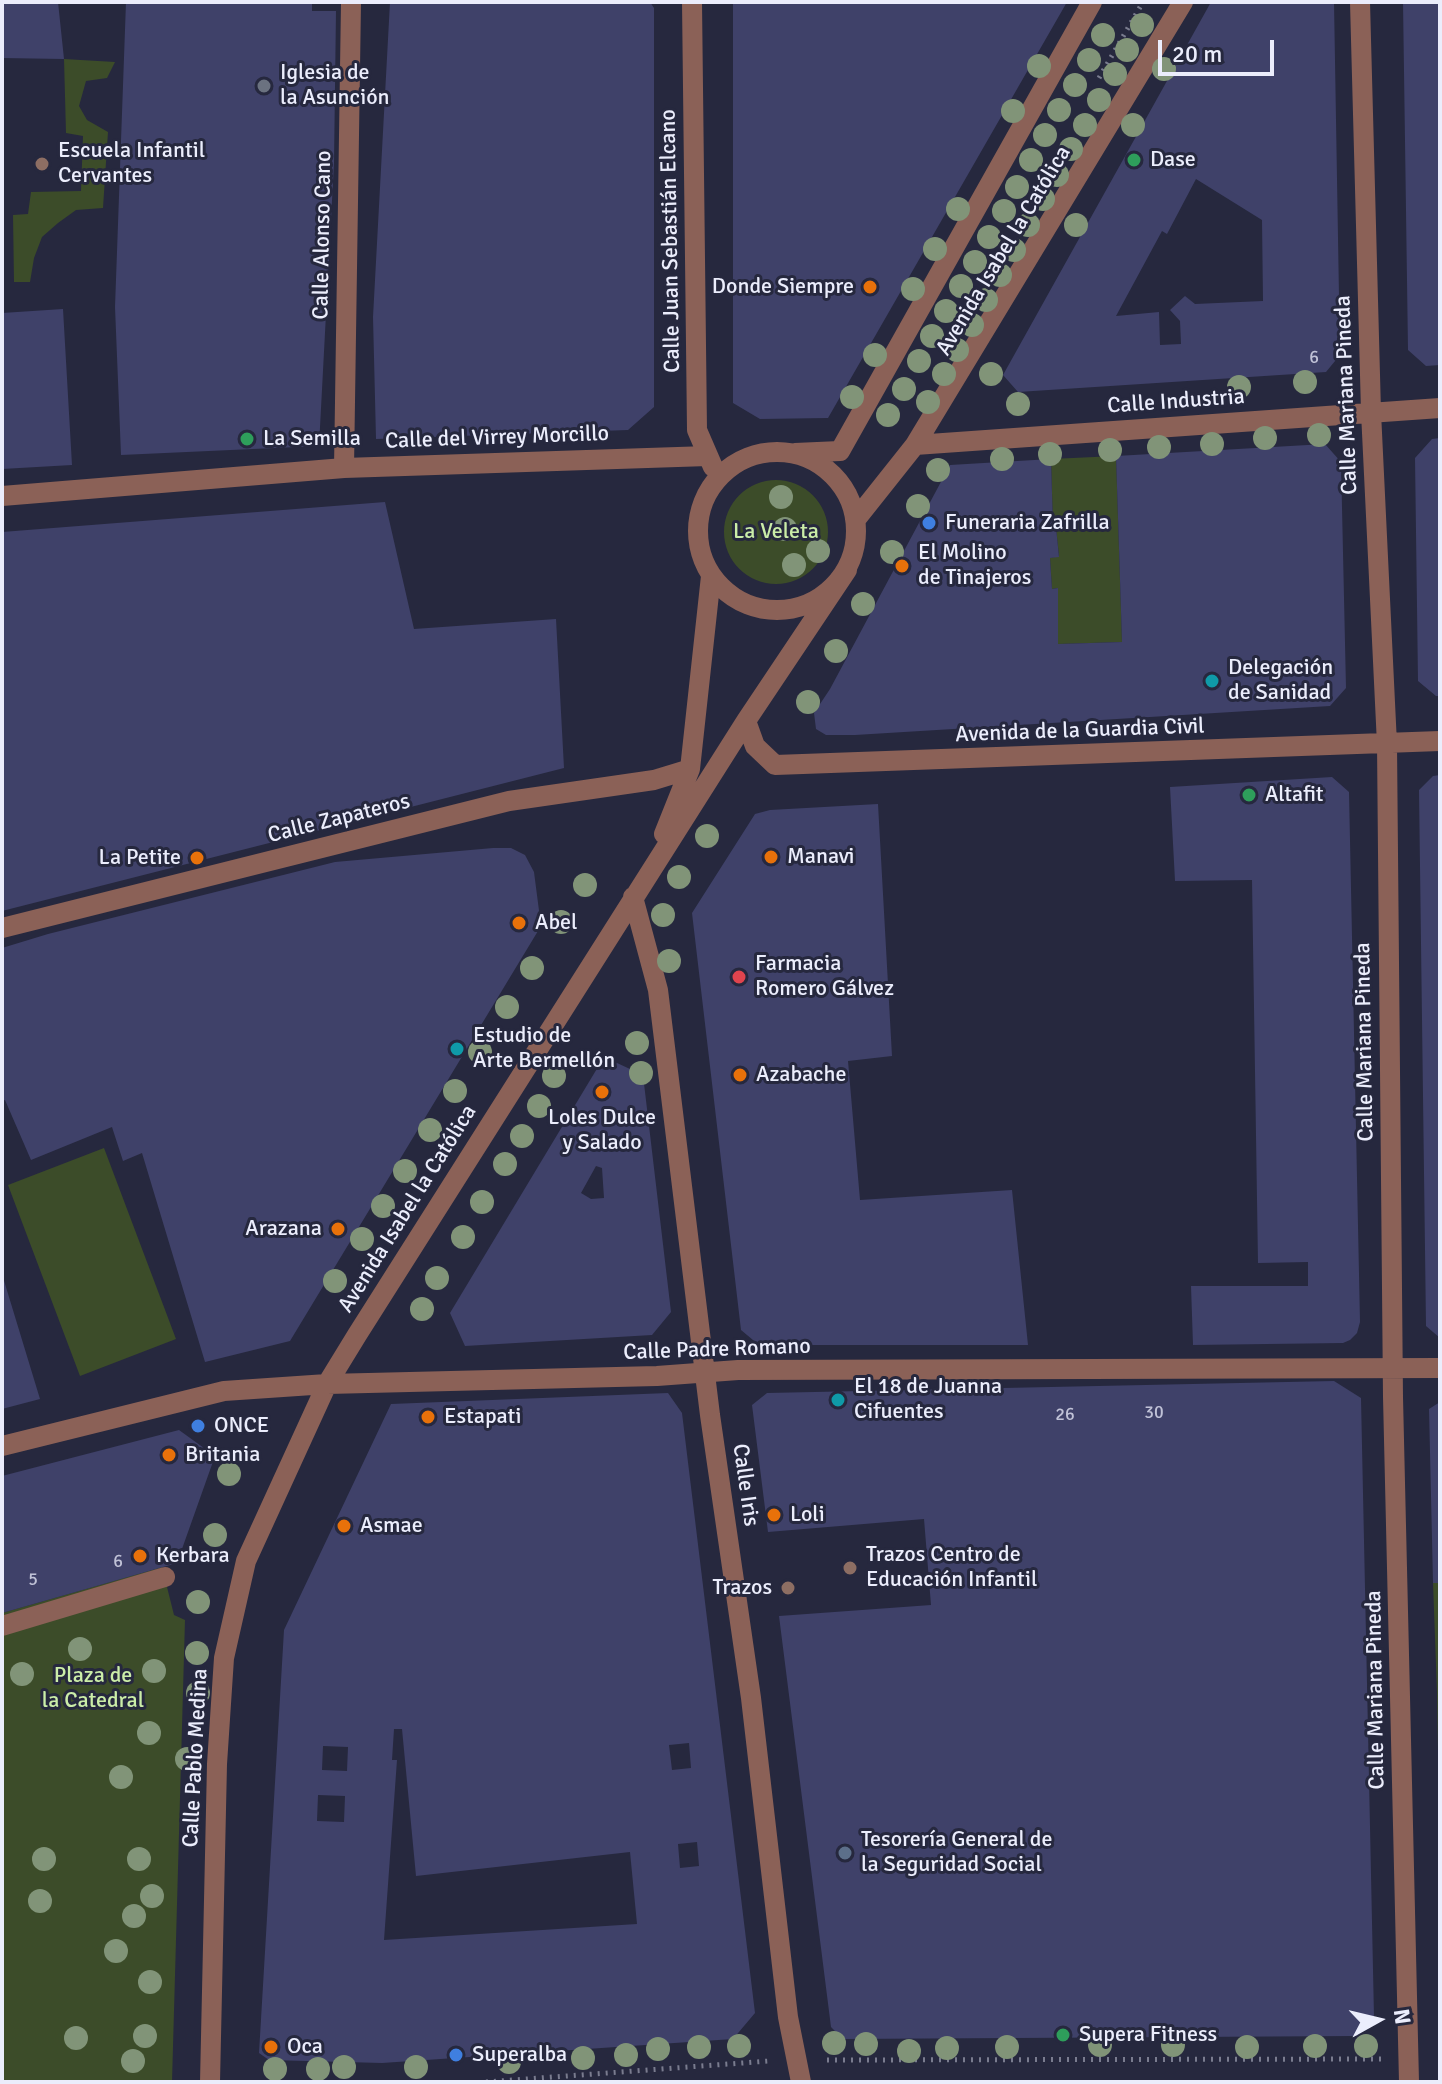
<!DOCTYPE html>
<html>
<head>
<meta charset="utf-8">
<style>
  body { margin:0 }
  #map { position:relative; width:1442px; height:2084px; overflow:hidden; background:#26283e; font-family:Signika,sans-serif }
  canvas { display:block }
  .frame { position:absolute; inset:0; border:4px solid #ebedfc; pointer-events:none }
  .north { position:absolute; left:1338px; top:1980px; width:80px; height:80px; -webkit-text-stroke:6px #26283e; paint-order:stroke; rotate:82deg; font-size:22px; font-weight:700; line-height:32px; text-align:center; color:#ebedfc }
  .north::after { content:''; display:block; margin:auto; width:28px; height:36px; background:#ebedfc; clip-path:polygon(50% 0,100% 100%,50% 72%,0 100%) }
  .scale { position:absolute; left:1158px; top:40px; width:116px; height:36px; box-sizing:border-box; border:4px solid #ebedfc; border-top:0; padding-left:10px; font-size:24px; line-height:28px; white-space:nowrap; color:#ebedfc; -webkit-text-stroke:6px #26283e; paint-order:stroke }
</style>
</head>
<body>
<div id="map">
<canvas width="1442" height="2084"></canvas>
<div class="frame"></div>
<div class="north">N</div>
<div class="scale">20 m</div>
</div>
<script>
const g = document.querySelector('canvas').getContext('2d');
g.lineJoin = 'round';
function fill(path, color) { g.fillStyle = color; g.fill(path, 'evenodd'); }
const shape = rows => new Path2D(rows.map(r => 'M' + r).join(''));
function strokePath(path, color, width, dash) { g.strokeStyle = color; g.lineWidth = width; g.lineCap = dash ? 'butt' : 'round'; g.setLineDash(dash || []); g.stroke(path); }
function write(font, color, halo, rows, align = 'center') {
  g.font = font + ' Signika,sans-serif'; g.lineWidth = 6; g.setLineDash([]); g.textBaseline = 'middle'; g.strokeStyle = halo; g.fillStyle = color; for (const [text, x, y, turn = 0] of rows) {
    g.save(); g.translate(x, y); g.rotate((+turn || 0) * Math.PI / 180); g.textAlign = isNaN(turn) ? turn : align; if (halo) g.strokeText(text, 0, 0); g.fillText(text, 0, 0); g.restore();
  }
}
fill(shape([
  [64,59,115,62,107,78,86,81,79,106,87,120,108,132,103,208,76,210,58,223,42,237,34,258,30,282,14,282,13,215,28,214,31,192,81,191,83,136,66,133],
  [1116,456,1122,642,1058,644,1058,588,1052,589,1050,558,1059,556,1056,528,1053,527,1051,459],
  '724 532a52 52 0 1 1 104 0a52 52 0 1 1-104 0Z',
  [104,1148,176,1339,80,1376,8,1185],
  [162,1567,174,1615,185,1620,172,2082,2,2082,2,1613],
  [1433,1583,1440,1583,1439,1807,1437,1693]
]), '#3c4c29');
fill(shape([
  [2,2,58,2,64,59,2,58],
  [126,2,312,2,312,11,336,11,334,163,319,446,121,455,115,307],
  [390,2,650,2,654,8,654,407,628,430,376,439,373,317],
  [733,2,1067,2,828,418,760,419,733,403],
  [1211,2,1334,2,1340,355,1326,372,1018,392,1003,375],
  [1196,179,1262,220,1263,301,1195,304,1185,296,1170,310,1180,321,1181,344,1160,345,1159,312,1116,316,1162,231,1167,234],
  [1403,2,1440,2,1440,365,1426,366,1408,350],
  [63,309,72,465,2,469,2,313],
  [1440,438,1440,696,1436,696,1418,681,1415,458,1432,439],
  [1325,444,1341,462,1346,688,1330,706,855,735,826,735,816,729,814,713,830,689,950,465,1051,459,1053,527,1056,527,1059,557,1050,558,1052,589,1058,588,1058,644,1122,642,1116,456],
  [385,502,414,629,556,619,564,768,2,911,2,532],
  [1440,775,1440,1338,1426,1326,1419,790,1433,776],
  [1332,777,1349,792,1360,1322,1357,1333,1350,1340,1343,1343,1193,1345,1191,1286,1308,1286,1308,1262,1258,1263,1252,880,1175,881,1170,787],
  [878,804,892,1056,848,1061,860,1200,1012,1190,1028,1345,759,1345,741,1330,692,913,755,814,770,810],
  [493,848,511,848,525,855,534,872,541,926,290,1341,205,1362,142,1153,123,1161,112,1127,31,1160,5,1100,2,1101,2,948,48,934,335,862],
  [604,1057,643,1075,671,1312,652,1335,465,1346,450,1313],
  [596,1166,602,1168,604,1198,591,1199,581,1193],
  [2,1274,40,1399,2,1409],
  [1334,1381,1361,1398,1374,2017,1357,2036,843,2039,831,2027,779,1616,931,1605,924,1519,768,1532,752,1405,767,1393],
  [668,1393,682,1413,755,2013,733,2039,382,2063,269,2060,259,2053,284,1630,391,1404],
  [394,1729,402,1729,416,1876,630,1852,637,1924,384,1940,397,1760,392,1760],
  [689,1743,691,1768,672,1770,669,1745],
  [323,1746,348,1747,347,1771,322,1770],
  [318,1795,345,1796,344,1822,317,1821],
  [697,1842,699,1866,680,1868,678,1844],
  [1440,1402,1440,1583,1433,1583,1429,1409],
  [179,1430,215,1456,177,1563,2,1613,2,1476]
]), '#3f4169');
strokePath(shape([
  [1099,78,1143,2],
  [827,2060,1381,2059],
  [486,2082,769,2061]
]), '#7a7c8f', 5, [2, 6]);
strokePath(shape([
  [692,2,697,430,713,467],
  [1360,2,1371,412,1387,744,1393,1397,1409,2082],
  [915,445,1440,408],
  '698 531a79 79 0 1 1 158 0a79 79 0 1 1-158 0Z',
  [795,453,840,451,1092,2],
  [344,468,351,2],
  [2,496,344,468,708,456],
  [857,518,915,445,1183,2],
  [746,721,755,746,775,765,1440,741],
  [664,834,690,769,711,576],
  [633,897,658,990,710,1415,751,1698,788,2017,801,2082],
  [2,928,509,801,654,780,690,769],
  [2,1446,224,1391,327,1384,657,1376,738,1370,1440,1368],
  [2,1626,165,1577],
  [210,2082,217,1764,224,1658,246,1561,327,1384,357,1335,746,721,847,570]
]), '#8b6157', 20);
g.fillStyle = '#819478';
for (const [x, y] of [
  [1142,25],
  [1103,35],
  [1127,50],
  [1089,60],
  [1039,66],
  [1164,69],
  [1115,74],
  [1075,85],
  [1099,100],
  [1059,110],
  [1013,111],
  [1085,125],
  [1133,125],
  [1045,135],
  [1071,149],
  [1031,160],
  [1057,175],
  [1017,187],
  [1043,199],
  [958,209],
  [1004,211],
  [1028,225],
  [1076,225],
  [989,237],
  [935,249],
  [1014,250],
  [975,262],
  [1000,275],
  [961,286],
  [913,289],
  [986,300],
  [946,311],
  [972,325],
  [932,336],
  [957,350],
  [875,355],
  [919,361],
  [944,374],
  [991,374],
  [1305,382],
  [1239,387],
  [904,389],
  [852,397],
  [928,402],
  [1018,404],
  [888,415],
  [1319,435],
  [1265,438],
  [1212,444],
  [1159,447],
  [1110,450],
  [1050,454],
  [1002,459],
  [938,470],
  [781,497],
  [918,506],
  [785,529],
  [818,551],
  [892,552],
  [794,565],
  [863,604],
  [836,651],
  [808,702],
  [707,836],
  [679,877],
  [585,885],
  [663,915],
  [561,922],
  [669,961],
  [532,968],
  [507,1007],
  [637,1043],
  [480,1052],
  [641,1073],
  [554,1076],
  [455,1091],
  [539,1106],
  [430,1130],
  [522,1136],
  [505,1164],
  [405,1171],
  [482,1202],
  [383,1206],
  [463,1237],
  [362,1239],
  [437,1278],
  [335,1281],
  [422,1309],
  [229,1474],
  [215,1535],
  [198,1602],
  [80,1649],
  [197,1653],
  [154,1671],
  [22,1674],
  [198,1693],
  [149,1733],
  [187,1759],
  [121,1777],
  [44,1859],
  [139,1859],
  [152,1896],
  [40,1901],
  [134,1916],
  [116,1951],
  [150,1982],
  [145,2036],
  [76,2038],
  [834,2043],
  [866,2044],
  [1100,2045],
  [1173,2045],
  [739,2046],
  [1315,2046],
  [1366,2046],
  [699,2047],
  [1007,2047],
  [1247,2047],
  [947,2048],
  [658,2049],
  [909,2051],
  [626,2055],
  [583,2058],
  [133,2061],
  [509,2062],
  [344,2067],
  [416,2067],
  [275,2069],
  [318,2069]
]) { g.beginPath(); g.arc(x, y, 12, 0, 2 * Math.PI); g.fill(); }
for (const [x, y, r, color] of [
  [264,86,8,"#6b7280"],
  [1134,160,8,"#2e9e5b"],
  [42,164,8,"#8d6e63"],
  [870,287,8,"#e8710a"],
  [247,439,8,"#2e9e5b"],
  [929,523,8,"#3f7fe0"],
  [902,566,8,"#e8710a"],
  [1212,681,8,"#0f9aa8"],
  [1249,795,8,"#2e9e5b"],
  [771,857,8,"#e8710a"],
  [197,858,8,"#e8710a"],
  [519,923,8,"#e8710a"],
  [739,977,8,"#e0444e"],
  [457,1049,8,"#0f9aa8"],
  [740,1075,8,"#e8710a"],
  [602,1092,8,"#e8710a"],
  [338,1229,8,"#e8710a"],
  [838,1400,8,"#0f9aa8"],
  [428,1417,8,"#e8710a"],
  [198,1426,8,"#3f7fe0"],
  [169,1455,8,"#e8710a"],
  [774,1515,8,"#e8710a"],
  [344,1526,8,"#e8710a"],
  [140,1556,8,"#e8710a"],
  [850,1568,8,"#8d6e63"],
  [788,1588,8,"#8d6e63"],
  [845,1853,8,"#5c6f8a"],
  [1063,2035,8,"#2e9e5b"],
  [271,2047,8,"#e8710a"],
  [456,2055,8,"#3f7fe0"]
]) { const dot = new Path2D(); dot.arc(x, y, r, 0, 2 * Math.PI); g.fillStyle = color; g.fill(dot); strokePath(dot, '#26283e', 3); }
write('18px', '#c0c2d7', null, [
  ["6",1314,358],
  ["30",1154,1413],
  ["26",1065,1415],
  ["6",118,1562],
  ["5",33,1580]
]);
write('22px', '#ebedfc', '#26283e', [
  ["Iglesia de",280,73],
  ["la Asunción",280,98],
  ["Escuela Infantil",58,151],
  ["Cervantes",58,176],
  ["Dase",1150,160],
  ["Donde Siempre",854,287,"right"],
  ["La Semilla",263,439],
  ["Funeraria Zafrilla",945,523],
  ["El Molino",918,553],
  ["de Tinajeros",918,578],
  ["Delegación",1228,668],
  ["de Sanidad",1228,693],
  ["Altafit",1265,795],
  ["Manavi",787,857],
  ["La Petite",181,858,"right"],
  ["Abel",535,923],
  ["Farmacia",755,964],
  ["Romero Gálvez",755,989],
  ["Estudio de",473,1036],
  ["Arte Bermellón",473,1061],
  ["Azabache",756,1075],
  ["Loles Dulce",602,1118,"center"],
  ["y Salado",602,1143,"center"],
  ["Arazana",322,1229,"right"],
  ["El 18 de Juanna",854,1387],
  ["Cifuentes",854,1412],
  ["Estapati",444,1417],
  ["ONCE",214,1426],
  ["Britania",185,1455],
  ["Loli",790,1515],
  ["Asmae",360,1526],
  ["Trazos Centro de",866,1555],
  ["Educación Infantil",866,1580],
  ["Kerbara",156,1556],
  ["Trazos",772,1588,"right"],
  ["Tesorería General de",861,1840],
  ["la Seguridad Social",861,1865],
  ["Supera Fitness",1079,2035],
  ["Oca",287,2047],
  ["Superalba",472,2055]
], 'left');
write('22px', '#ebedfc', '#26283e', [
  ["Calle Alonso Cano",323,235,-89],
  ["Calle Juan Sebastián Elcano",671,241,-91],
  ["Avenida Isabel la Católica",1004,251,-59],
  ["Calle Mariana Pineda",1347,395,-92],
  ["Calle Industria",1176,402,-4],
  ["Calle del Virrey Morcillo",497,438,-2],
  ["Avenida de la Guardia Civil",1080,731,-2],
  ["Calle Zapateros",339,819,-14],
  ["Calle Mariana Pineda",1365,1042,-91],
  ["Avenida Isabel la Católica",408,1209,-58],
  ["Calle Padre Romano",717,1350,-2],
  ["Calle Iris",745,1485,82],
  ["Calle Mariana Pineda",1376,1690,-91],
  ["Calle Pablo Medina",196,1758,-87]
]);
write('22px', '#cbeda8', '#26283e', [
  ["La Veleta",776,532],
  ["Plaza de",93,1676],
  ["la Catedral",93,1701]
]);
</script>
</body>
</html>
